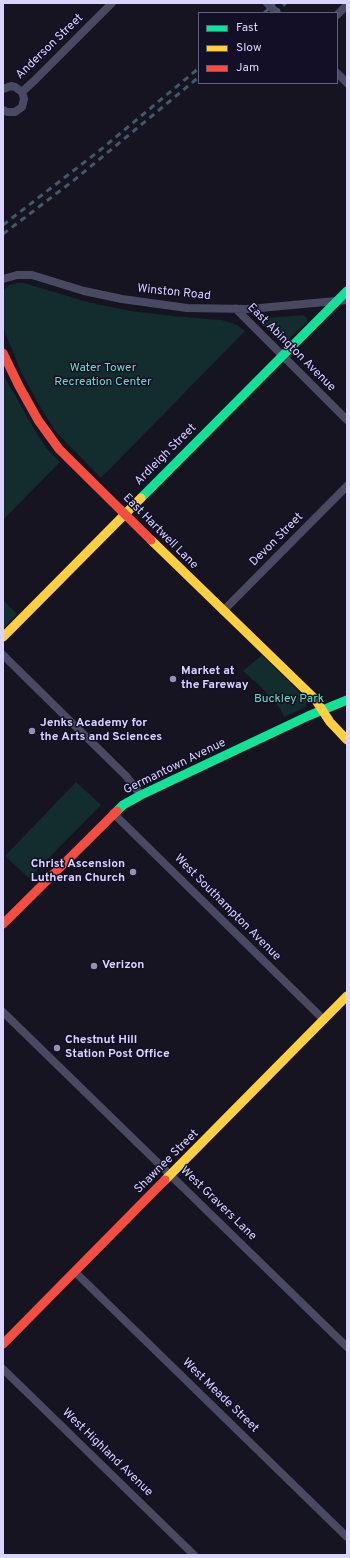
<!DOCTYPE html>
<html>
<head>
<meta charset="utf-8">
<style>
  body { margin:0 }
  #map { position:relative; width:350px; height:1558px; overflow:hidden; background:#161421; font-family:Overpass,sans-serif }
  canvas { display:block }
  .frame { position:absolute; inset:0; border:4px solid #d9d4ff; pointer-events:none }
  .legend { position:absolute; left:198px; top:12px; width:140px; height:72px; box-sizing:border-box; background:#130f26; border:1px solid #625e7d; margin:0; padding:5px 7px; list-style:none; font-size:12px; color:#d9d4ff }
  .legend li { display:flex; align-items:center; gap:8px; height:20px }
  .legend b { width:20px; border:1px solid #625e7d }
</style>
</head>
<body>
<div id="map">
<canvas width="350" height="1558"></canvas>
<div class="frame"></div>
<ul class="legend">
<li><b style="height:5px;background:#16e098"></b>Fast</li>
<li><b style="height:5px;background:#ffcf43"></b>Slow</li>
<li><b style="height:5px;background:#f24e42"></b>Jam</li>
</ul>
</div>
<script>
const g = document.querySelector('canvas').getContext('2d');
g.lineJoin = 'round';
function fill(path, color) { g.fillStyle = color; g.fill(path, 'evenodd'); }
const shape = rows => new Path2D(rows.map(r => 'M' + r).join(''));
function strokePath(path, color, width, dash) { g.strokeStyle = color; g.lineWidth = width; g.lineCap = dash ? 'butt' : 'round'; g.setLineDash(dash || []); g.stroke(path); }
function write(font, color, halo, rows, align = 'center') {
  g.font = font + ' Overpass,sans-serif'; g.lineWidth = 3; g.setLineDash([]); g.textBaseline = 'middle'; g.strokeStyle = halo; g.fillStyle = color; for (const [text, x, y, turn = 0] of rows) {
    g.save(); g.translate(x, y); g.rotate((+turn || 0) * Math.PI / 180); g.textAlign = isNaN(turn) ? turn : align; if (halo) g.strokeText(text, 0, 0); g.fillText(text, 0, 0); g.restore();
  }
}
fill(shape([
  [17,283,24,283,87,302,131,311,173,316,222,320,237,325,245,331,101,478,56,432,42,410,21,372,3,327,3,290,10,285],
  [303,315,307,318,307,322,285,343,281,343,263,325,264,320,267,318],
  [3,374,37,434,48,450,60,462,3,520],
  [3,600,17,614,3,629],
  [262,655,306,699,307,703,306,707,284,717,280,708,262,688,243,671],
  [76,782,101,805,29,878,5,856]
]), '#132c2d');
strokePath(shape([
  [267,3,277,13],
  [337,15,347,5],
  [337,73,347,83],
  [3,89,11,86,15,87,22,92,24,99,22,107,15,112,7,112,3,110],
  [22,92,35,80,112,3],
  [3,279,17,275,32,275,84,291,122,299,187,308,249,309,347,300],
  [236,309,347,420],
  [223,611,347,486],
  [3,655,126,776,141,795],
  [113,813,324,1020],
  [3,1012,347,1347],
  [75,1272,347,1537],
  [3,1369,194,1555]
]), '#4a4962', 8);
strokePath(shape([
  [141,498,347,291],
  [117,811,123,805,141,795,308,716,347,700]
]), '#16e098', 9);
strokePath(shape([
  [151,540,315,699,330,722,347,740],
  [3,637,141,498],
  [165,1180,347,996]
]), '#ffcf43', 9);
strokePath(shape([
  [3,353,19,386,38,420,59,449,151,540],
  [3,924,117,811],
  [3,1344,165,1180]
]), '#f24e42', 9);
strokePath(shape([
  [264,13,275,3],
  [275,13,286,3],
  [3,225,99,151,199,68],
  [3,234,73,181,199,77]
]), '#43596b', 3, [6, 5]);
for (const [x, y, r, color] of [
  [173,679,4,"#9591b1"],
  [32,731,4,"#9591b1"],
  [133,872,4,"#9591b1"],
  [94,966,4,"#9591b1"],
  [57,1048,4,"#9591b1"]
]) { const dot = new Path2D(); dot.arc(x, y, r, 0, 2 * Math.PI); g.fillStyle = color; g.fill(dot); strokePath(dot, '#130f26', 1.5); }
write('12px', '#d9d4ff', '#130f26', [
  ["Anderson Street",50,47,-44],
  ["Winston Road",174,293,6],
  ["East Abington Avenue",291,348,45],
  ["Ardleigh Street",166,455,-45],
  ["East Hartwell Lane",160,532,45],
  ["Devon Street",277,540,-45],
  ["Germantown Avenue",175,767,-26],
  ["West Southampton Avenue",227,908,45],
  ["Shawnee Street",167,1162,-45],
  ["West Gravers Lane",218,1204,44],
  ["West Meade Street",220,1396,44],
  ["West Highland Avenue",107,1453,44]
]);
write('12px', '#5fe0c0', '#130f26', [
  ["Water Tower",103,369],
  ["Recreation Center",103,383],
  ["Buckley Park",289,700]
]);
write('bold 12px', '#d9d4ff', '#130f26', [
  ["Market at",181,672],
  ["the Fareway",181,686],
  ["Jenks Academy for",40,724],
  ["the Arts and Sciences",40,738],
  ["Christ Ascension",125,865,"right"],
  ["Lutheran Church",125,879,"right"],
  ["Verizon",102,966],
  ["Chestnut Hill",65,1041],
  ["Station Post Office",65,1055]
], 'left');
</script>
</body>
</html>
